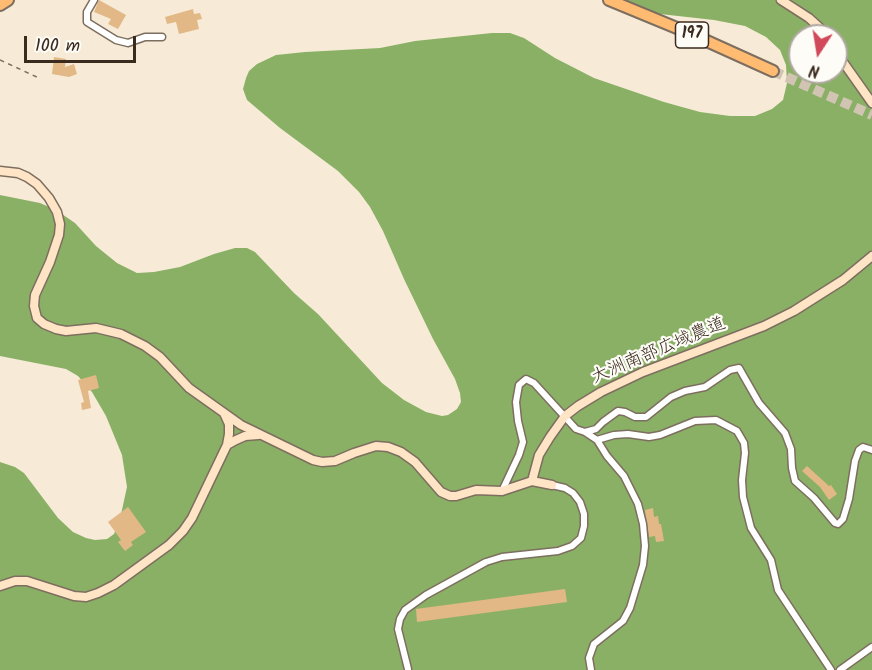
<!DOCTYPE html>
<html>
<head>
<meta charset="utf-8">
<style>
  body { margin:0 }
  #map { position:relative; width:872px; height:670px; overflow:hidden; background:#f7ebd8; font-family:Kalam,sans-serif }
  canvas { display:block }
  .north { position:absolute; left:788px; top:24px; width:60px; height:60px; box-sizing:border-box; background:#fdfcf7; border:2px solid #afa8a0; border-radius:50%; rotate:192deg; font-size:16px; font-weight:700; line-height:24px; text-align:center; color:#3b2a1e }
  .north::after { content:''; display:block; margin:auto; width:21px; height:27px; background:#d1495b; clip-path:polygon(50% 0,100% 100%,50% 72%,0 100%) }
  .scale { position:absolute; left:24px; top:36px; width:112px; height:27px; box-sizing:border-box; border:3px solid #3b2a1e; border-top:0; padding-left:8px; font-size:18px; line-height:21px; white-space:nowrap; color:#3b2a1e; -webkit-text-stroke:4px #fdfcf7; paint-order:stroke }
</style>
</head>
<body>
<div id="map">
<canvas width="872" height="670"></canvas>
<div class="north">N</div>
<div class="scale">100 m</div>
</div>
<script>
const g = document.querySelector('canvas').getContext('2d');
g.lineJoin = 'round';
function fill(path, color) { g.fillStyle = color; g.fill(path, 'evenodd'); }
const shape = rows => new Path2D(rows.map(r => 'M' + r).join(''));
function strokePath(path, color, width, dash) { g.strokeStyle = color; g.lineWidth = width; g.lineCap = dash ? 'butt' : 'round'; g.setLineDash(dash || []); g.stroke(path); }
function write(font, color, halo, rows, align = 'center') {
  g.font = font + ' Kalam,"Klee One",sans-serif'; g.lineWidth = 4.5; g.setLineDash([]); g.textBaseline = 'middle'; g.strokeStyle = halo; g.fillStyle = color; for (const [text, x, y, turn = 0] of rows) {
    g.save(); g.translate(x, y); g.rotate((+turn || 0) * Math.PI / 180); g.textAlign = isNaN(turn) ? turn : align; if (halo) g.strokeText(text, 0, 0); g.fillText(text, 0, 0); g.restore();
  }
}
fill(shape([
  [604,0,872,0,872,670,0,670,0,462,15,467,24,473,58,518,73,532,86,538,95,540,107,539,114,534,120,519,127,487,122,455,106,416,92,392,78,376,66,369,0,356,0,195,40,203,56,210,75,223,96,246,117,263,137,273,154,272,180,267,214,254,235,248,247,248,255,252,294,293,318,314,382,383,404,400,426,412,442,416,448,415,457,409,461,402,460,393,455,379,433,339,404,279,383,231,370,207,359,192,338,171,280,128,247,100,243,89,246,78,249,71,257,64,276,55,305,52,380,48,415,41,492,33,510,33,524,38,555,58,594,78,664,102,700,112,730,116,755,116,772,109,783,100,787,83,786,65,780,50,766,37,745,26,714,20,624,10],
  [800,36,836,36,836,72,800,72]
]), '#8ab066');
fill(shape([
  [99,0,126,15,118,29,108,24,111,19,94,12],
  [193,9,194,14,200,13,202,19,197,20,199,29,179,34,176,22,167,24,165,17],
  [54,57,66,59,65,67,74,64,77,74,69,77,52,74],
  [96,375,99,388,88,391,91,408,82,410,81,403,84,402,78,380],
  [807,466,829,486,831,485,837,494,829,500,820,487,802,471],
  [128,507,146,532,131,542,133,545,125,551,118,542,121,540,108,522],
  [653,508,654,517,658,516,659,524,661,524,664,541,656,542,655,536,649,537,645,510],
  [565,589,567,602,417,622,416,609]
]), '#e2b886');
strokePath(shape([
  [773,71,872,115]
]), '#d1c4b3', 10, [10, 5]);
const street = shape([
  [94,0,87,12,87,22,116,40,128,43,145,37,162,37],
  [585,432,596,429,603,422,618,411,625,412,635,417,646,417,671,397,685,391,705,387,730,370,739,368,759,403,785,433,791,449,792,468,795,481,814,498,835,523,838,524,843,519,849,499,855,461,859,450,863,447,872,450],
  [597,440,614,435,628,434,649,437,660,435,695,421,716,420,737,431,744,443,745,453,742,480,743,497,751,528,771,560,778,590,831,670],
  [502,491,519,455,523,442,518,421,516,402,519,385,526,379,534,383,576,429,585,432,597,440,607,456,624,476,638,504,643,524,645,546,643,565,630,608,623,621,594,644,589,658,591,670],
  [408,669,398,629,400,619,405,610,426,595,486,562,502,557,558,551,572,546,581,538,584,526,584,514,580,502,573,493,565,488,552,485],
  [840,670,872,647]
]);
const secondary = shape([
  [781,0,809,18,820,28,825,36],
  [836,52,872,103],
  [0,171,18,173,27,177,37,184,49,198,57,212,60,224,59,235,50,262,35,295,34,306,37,318,44,324,56,329,66,331,96,328,121,334,145,346,160,357,189,388,241,425,313,460,322,462,335,461,354,453,376,446,388,447,401,452,415,462,441,492,450,496,456,496,476,490,502,491,532,481,552,485],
  [224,413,229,424,229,434,227,445,236,440,245,436,258,435],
  [532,481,539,455,550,437,565,416,578,406,601,392,643,372,764,326,794,311,843,280,872,256],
  [0,586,15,581,27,581,74,596,86,597,98,593,114,585,169,545,183,531,192,518,227,445]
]);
const highway = shape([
  [609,0,689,33,773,71],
  [0,5,8,0]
]);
strokePath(street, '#7d6e5f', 9);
strokePath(secondary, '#7d6e5f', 11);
strokePath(highway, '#7d6e5f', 14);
strokePath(shape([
  [0,60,39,78]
]), '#7d6e5f', 1.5, [4.5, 4.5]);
strokePath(street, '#fff', 6);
strokePath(secondary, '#ffe4c6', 8);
strokePath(highway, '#ffbb71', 10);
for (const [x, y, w] of [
  [692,35,33]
]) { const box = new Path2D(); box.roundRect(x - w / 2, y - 13, w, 26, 4.5); g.fillStyle = '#fdfcf7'; g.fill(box); strokePath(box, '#3b2a1e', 1.5); }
write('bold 16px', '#3b2a1e', null, [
  ["197",692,35]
]);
write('18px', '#3b2a1e', '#fdfcf7', [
  ["大洲南部広域農道",659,352,-23]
]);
</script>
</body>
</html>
